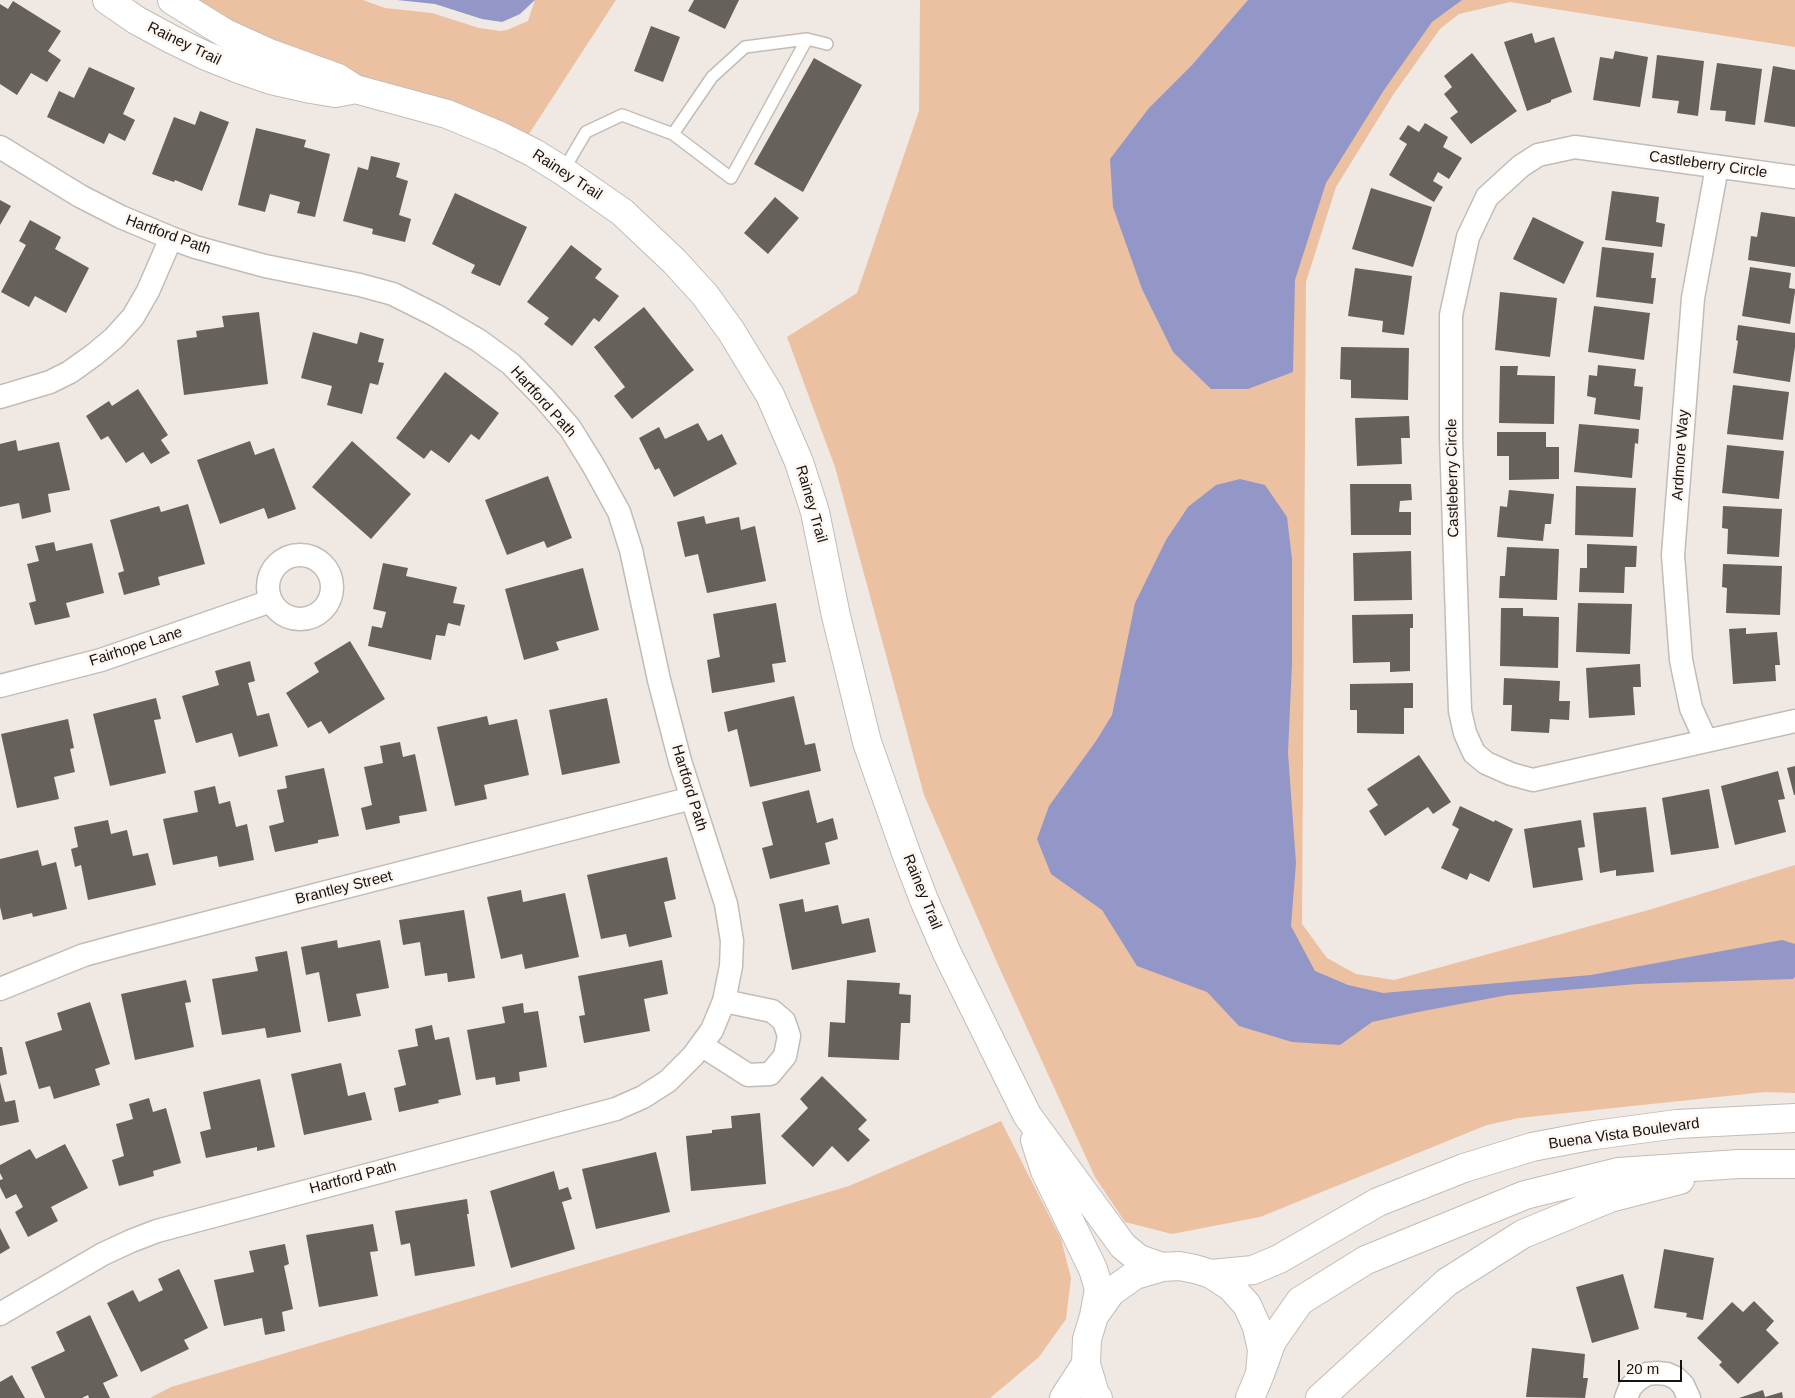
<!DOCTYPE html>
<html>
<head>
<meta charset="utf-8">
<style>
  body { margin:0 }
  #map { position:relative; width:1795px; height:1398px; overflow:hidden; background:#f0e8e3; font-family:Helvetica,sans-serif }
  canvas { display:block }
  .scale { position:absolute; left:1618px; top:1360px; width:64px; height:22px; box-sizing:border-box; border:2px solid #161311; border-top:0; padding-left:6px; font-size:15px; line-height:18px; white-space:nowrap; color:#161311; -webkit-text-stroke:4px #fdf5f0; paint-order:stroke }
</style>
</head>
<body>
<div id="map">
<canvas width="1795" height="1398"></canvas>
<div class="scale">20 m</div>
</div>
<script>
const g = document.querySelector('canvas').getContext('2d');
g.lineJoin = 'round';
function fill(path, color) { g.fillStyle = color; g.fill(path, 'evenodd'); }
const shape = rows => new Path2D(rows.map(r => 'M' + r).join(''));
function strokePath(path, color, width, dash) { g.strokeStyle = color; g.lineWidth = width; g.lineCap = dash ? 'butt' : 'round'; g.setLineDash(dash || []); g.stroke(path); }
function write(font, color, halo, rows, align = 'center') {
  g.font = font + ' Helvetica,sans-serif'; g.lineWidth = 5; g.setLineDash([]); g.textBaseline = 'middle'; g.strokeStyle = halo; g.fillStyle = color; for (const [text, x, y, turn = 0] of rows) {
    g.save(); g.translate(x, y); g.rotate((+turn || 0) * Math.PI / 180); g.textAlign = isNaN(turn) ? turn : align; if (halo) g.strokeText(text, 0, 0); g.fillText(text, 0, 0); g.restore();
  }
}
fill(shape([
  [192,0,363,0,385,8,432,13,479,28,501,31,507,30,528,21,535,0,616,0,527,137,365,81,364,77,358,78,231,24],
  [920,0,1795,0,1795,47,1510,2,1459,14,1440,29,1393,95,1336,187,1306,282,1302,924,1327,958,1356,974,1394,980,1652,909,1795,865,1795,1093,1765,1092,1519,1118,1487,1125,1260,1217,1172,1234,1125,1222,1095,1177,999,967,924,795,835,467,787,337,857,293,919,111],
  [1001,1121,1061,1239,1071,1278,1066,1319,1039,1357,990,1398,150,1398,171,1387,849,1186]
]), '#ecc1a1');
fill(shape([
  [397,0,535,0,520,14,502,22,482,19,435,4],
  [1248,0,1462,0,1432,22,1384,90,1326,183,1295,280,1293,372,1248,389,1211,389,1173,352,1142,289,1113,207,1110,159,1149,108,1192,65],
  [1240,479,1265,485,1287,517,1292,559,1292,663,1288,753,1296,863,1291,926,1315,971,1348,985,1383,993,1591,975,1782,940,1795,944,1795,977,1793,979,1637,984,1508,995,1418,1012,1372,1022,1340,1045,1292,1042,1239,1026,1207,992,1137,966,1102,910,1051,874,1037,839,1049,806,1096,741,1112,715,1135,603,1166,540,1188,507,1216,485]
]), '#9297c8');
fill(shape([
  [694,0,739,0,725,29,688,11],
  [13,1,61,31,48,51,61,60,47,82,31,73,17,95,0,84,0,4,8,9],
  [651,26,680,37,663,82,634,71],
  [1532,33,1535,43,1554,37,1572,92,1551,100,1551,102,1527,111,1504,42],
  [1615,51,1648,57,1640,107,1593,100,1600,57,1613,59],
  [1472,53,1517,111,1471,144,1450,118,1458,112,1444,94,1452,87,1444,76],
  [1657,55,1704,61,1698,116,1677,113,1679,101,1652,98],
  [814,58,862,85,803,192,754,164],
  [1717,63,1762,69,1755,125,1725,121,1726,111,1710,110],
  [1773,66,1795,70,1795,127,1764,122],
  [89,67,135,88,123,114,135,120,125,141,109,133,104,144,47,117,59,91,74,98],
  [200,111,229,122,202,191,175,180,174,182,152,174,174,117,195,125],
  [1425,123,1448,137,1443,147,1462,158,1449,179,1438,172,1433,181,1443,187,1434,202,1389,175,1407,144,1399,139,1408,125,1419,132],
  [256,128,306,140,304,147,330,154,315,217,297,213,300,202,270,194,265,212,238,205],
  [371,156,400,163,396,177,408,181,399,215,411,219,405,242,372,234,373,229,343,221,358,167,368,170],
  [1371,188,1432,207,1413,267,1352,249],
  [1612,191,1659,197,1656,222,1665,224,1662,247,1605,240],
  [455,193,527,227,500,286,471,273,475,265,432,244],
  [775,197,799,218,768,254,744,233],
  [0,200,11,206,0,225],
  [1761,212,1795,217,1795,267,1748,260,1751,236,1757,237],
  [1533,217,1584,242,1564,284,1513,259],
  [30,220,61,237,55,249,89,268,66,313,35,296,29,307,1,292,26,245,19,241],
  [571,245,602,269,595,278,619,296,599,322,594,318,572,346,544,324,549,318,527,302],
  [1602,247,1654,253,1651,278,1656,278,1653,304,1596,297],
  [1750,267,1791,273,1789,288,1795,289,1795,292,1790,324,1742,316],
  [1355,268,1412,276,1404,335,1382,332,1383,321,1348,316],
  [1500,292,1557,298,1550,357,1495,350],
  [1594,306,1650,313,1644,360,1588,352],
  [644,307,694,370,632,419,614,396,625,387,594,347],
  [259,312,268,384,184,395,177,340,197,337,196,331,224,327,222,316],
  [1738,325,1795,333,1795,347,1790,382,1733,373,1738,341,1736,340],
  [313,332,357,344,360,332,384,339,378,362,384,363,378,385,370,383,362,414,327,405,332,386,301,378],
  [1341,347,1409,348,1408,400,1351,398,1351,380,1340,379],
  [1598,365,1636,369,1634,386,1643,387,1640,420,1594,414,1596,398,1587,396,1589,375,1597,376],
  [1500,366,1518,366,1517,375,1555,376,1554,424,1499,423],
  [445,372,499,413,479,440,471,434,449,463,431,450,424,459,396,438],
  [1733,385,1789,392,1783,440,1727,434],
  [138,389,168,435,161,440,170,453,151,464,143,452,126,463,108,436,101,440,86,416,109,401,112,406],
  [1409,416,1410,438,1401,438,1402,464,1357,466,1355,418],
  [698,423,708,441,722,434,737,464,674,497,659,468,655,470,639,438,659,427,665,439],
  [1579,424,1639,429,1638,444,1635,443,1632,478,1574,472],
  [1497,432,1546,432,1546,447,1559,447,1559,479,1509,480,1509,456,1497,456],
  [16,440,18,451,59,442,70,490,48,494,51,512,22,519,19,503,0,507,0,444],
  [250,441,255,455,274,448,296,509,268,519,264,508,220,524,197,460],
  [352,441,411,494,371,539,312,487],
  [1727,445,1784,451,1779,499,1722,493],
  [548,476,572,538,547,548,544,541,507,555,485,500],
  [1350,484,1411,484,1412,500,1400,501,1399,512,1411,512,1411,535,1351,535],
  [1576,486,1636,488,1633,537,1575,535],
  [1509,490,1554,494,1551,524,1545,524,1543,541,1497,537,1500,506,1507,507],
  [188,504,205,564,158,577,160,585,124,595,118,573,124,571,110,520,159,506,161,512],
  [1723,506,1782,509,1779,557,1727,554,1728,529,1722,528],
  [704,516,706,524,739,517,741,530,755,526,766,581,707,593,698,554,685,557,677,522],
  [54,542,56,551,92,543,104,593,66,603,70,617,35,625,29,603,36,601,27,564,39,561,35,546],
  [1587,544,1637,546,1636,567,1625,567,1624,593,1579,592,1580,568,1587,568],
  [1507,547,1559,549,1557,600,1499,598,1500,576,1505,576],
  [1411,551,1412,600,1354,601,1353,553],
  [383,563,408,568,406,576,457,587,453,603,465,605,460,626,448,623,445,636,436,635,431,660,368,646,372,626,382,628,386,612,373,609],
  [1723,564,1782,566,1780,615,1726,613,1727,588,1722,587],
  [583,568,599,630,556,642,559,650,524,660,505,589],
  [776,603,786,662,772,664,775,682,712,693,707,660,720,657,713,614],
  [1578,603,1632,604,1630,654,1576,652],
  [1501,608,1523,608,1523,616,1559,617,1558,668,1500,666],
  [1413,614,1413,628,1410,628,1410,671,1390,672,1390,662,1353,663,1352,615],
  [1746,628,1746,634,1777,632,1780,665,1775,665,1776,681,1733,684,1729,629],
  [350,641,385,699,329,734,321,721,308,728,286,693,319,672,314,663],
  [250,661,255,681,248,683,257,716,269,713,278,746,239,757,232,733,196,743,182,696,219,685,215,671],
  [1640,664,1641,687,1633,687,1635,715,1589,718,1586,668],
  [1504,678,1560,681,1559,701,1570,701,1569,720,1550,719,1549,733,1511,731,1512,705,1503,705],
  [1413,683,1413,708,1404,708,1404,734,1357,733,1357,710,1350,710,1350,684],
  [794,696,805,745,815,743,821,771,750,787,737,729,728,732,724,712],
  [156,698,161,719,154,720,166,773,110,786,93,714],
  [607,698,620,763,562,775,549,710],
  [487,716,489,725,517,719,529,775,484,785,487,799,455,806,437,727],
  [68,719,74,748,70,749,75,772,54,777,59,799,17,808,1,734],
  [400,742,403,757,415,754,427,811,399,816,400,823,366,830,361,808,372,805,364,767,383,763,380,746],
  [1419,755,1451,802,1433,814,1428,807,1385,836,1369,811,1378,805,1367,789],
  [1795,766,1795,795,1794,795,1787,768],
  [324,768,339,836,318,840,318,843,275,852,269,826,284,822,277,790,287,788,285,776],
  [1778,771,1785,799,1778,800,1786,832,1735,845,1721,786],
  [215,786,219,804,230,801,236,827,247,824,254,860,219,867,217,856,173,865,163,819,198,812,194,791],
  [1709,789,1719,848,1671,855,1662,798],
  [809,790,817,823,833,818,838,839,825,843,830,864,770,879,762,848,773,845,762,802],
  [1460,806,1494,822,1495,820,1513,829,1489,882,1470,873,1467,880,1441,868,1459,829,1452,825],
  [1646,807,1654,872,1616,876,1616,870,1600,873,1593,813],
  [108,820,111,834,127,830,133,856,148,853,156,885,88,900,81,865,75,867,71,849,78,847,74,827],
  [1581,820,1585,847,1578,848,1583,880,1533,888,1524,829],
  [38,850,42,866,56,862,67,909,33,917,32,913,3,920,0,907,0,859],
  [667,857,676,899,664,902,672,937,629,947,626,934,601,939,587,875],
  [521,890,523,902,565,893,579,957,525,969,522,954,501,959,487,897],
  [803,899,805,912,838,905,842,924,869,918,876,952,792,970,779,904],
  [464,910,475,978,448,982,447,973,425,976,420,942,403,945,399,920],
  [337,940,338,948,380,940,389,988,356,994,361,1016,328,1022,319,972,306,975,301,947],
  [287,951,301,1032,267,1038,265,1028,222,1035,212,979,258,971,255,957],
  [662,960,668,994,644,999,650,1031,584,1043,579,1016,585,1015,578,976],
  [186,980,191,1002,185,1003,194,1047,135,1060,121,994],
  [847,980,900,983,899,994,911,995,910,1023,901,1023,899,1060,828,1057,830,1022,845,1023],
  [90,1002,110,1064,95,1069,100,1085,54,1099,50,1086,39,1089,25,1042,62,1030,57,1013],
  [523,1003,524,1013,538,1011,547,1067,519,1072,520,1081,496,1085,495,1077,476,1080,467,1030,505,1023,502,1007],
  [432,1025,435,1040,449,1037,461,1095,438,1100,439,1103,399,1112,394,1088,406,1085,398,1050,418,1046,415,1029],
  [0,1047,2,1047,7,1074,0,1076],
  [341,1063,348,1096,365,1092,372,1120,304,1135,291,1074],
  [822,1076,867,1120,858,1129,870,1140,848,1162,832,1146,813,1167,781,1136,808,1108,800,1099],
  [260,1079,275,1147,257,1151,257,1147,206,1158,200,1132,211,1129,203,1092],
  [0,1082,5,1102,15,1100,19,1122,0,1126],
  [149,1098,153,1112,166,1108,181,1163,153,1171,154,1176,119,1186,112,1160,124,1156,116,1124,133,1119,129,1104],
  [760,1113,766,1184,691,1191,686,1136,712,1133,712,1130,732,1128,731,1116],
  [65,1144,88,1188,51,1207,58,1221,28,1237,15,1212,23,1207,16,1194,6,1199,0,1187,0,1180,3,1179,0,1173,0,1165,30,1149,36,1159],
  [656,1152,670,1212,596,1229,582,1169],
  [554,1171,559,1190,568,1187,572,1199,562,1202,575,1249,511,1268,490,1191],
  [467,1199,469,1214,467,1214,475,1266,415,1276,410,1243,401,1245,395,1211],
  [373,1224,378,1251,370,1252,378,1296,319,1307,306,1235],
  [0,1228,10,1248,0,1254],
  [285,1244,289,1264,284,1266,293,1309,282,1312,285,1331,265,1335,262,1318,224,1326,214,1280,254,1272,249,1251],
  [1664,1249,1714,1258,1703,1320,1686,1317,1687,1313,1654,1308],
  [179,1269,208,1328,184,1340,189,1349,141,1372,107,1303,133,1290,139,1302,163,1290,158,1279],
  [1623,1274,1639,1329,1592,1343,1576,1287],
  [1754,1301,1774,1321,1766,1330,1779,1343,1738,1384,1719,1365,1722,1362,1697,1338,1732,1302,1743,1312],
  [90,1315,118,1376,103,1383,110,1398,89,1398,88,1395,82,1398,45,1398,31,1367,65,1351,56,1332],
  [1532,1348,1585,1354,1583,1378,1588,1378,1585,1398,1526,1397],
  [12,1375,25,1398,0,1398,0,1382],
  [1763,1390,1765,1397,1782,1392,1783,1398,1739,1398]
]), '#67615c');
const lane = shape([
  [673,134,712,77,745,47,807,39],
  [563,171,586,132,622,115,673,134,731,178,807,39,827,44]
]);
const street = shape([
  [0,147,80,196,121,217,171,238,195,247,265,266,360,285,393,294,435,315,478,340,511,364,544,398,570,428,593,465,619,512,631,550,659,680,680,761,726,904,732,941,731,966,724,1001,712,1030,693,1056,668,1081,643,1097,616,1109,157,1231,131,1241,103,1254,0,1314],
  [1795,177,1575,147,1538,155,1521,166,1487,197,1468,237,1451,315,1451,437,1460,711,1465,733,1474,753,1486,763,1511,774,1533,780,1795,721],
  [0,397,50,382,70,372,95,354,114,338,133,317,148,291,171,238],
  '268 587a32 32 0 1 1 64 0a32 32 0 1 1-64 0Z',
  [0,686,101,660,271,601],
  [1706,741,1691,708,1681,660,1673,555,1693,298,1717,167],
  [0,989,84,955,132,942,692,798],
  [701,1045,748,1075,770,1074,785,1056,789,1036,784,1021,772,1011,724,1001],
  [1626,1398,1630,1388,1637,1380,1647,1374,1657,1373,1667,1374,1676,1378,1683,1385,1689,1398]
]);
const secondary = shape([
  [107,0,136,20,171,39,204,55,239,69,271,80,311,89,335,93,351,90],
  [172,0,225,33,269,53,338,78,355,89,447,114,500,136,534,153,563,171,622,212,674,261,705,295,731,331,770,395,799,462,815,512,836,616,867,742,906,853,924,900,947,953,1027,1115,1123,1246,1139,1259,1162,1267],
  [1035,1140,1045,1171,1093,1269,1099,1289,1094,1316],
  [1211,1274,1253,1270,1279,1259,1378,1202,1464,1168,1532,1147,1595,1135,1677,1124,1795,1118],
  [1260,1374,1272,1341,1300,1301,1366,1260,1525,1195,1618,1172,1739,1164,1795,1164],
  [1064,1398,1086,1364],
  [1098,1398,1095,1394,1086,1364,1087,1339,1094,1316,1111,1292,1135,1275,1162,1267,1179,1266,1195,1269,1211,1274,1231,1287,1247,1305,1257,1327,1262,1350,1260,1374,1250,1398],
  [1320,1398,1447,1282,1523,1234,1610,1198,1680,1180]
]);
strokePath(lane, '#c3bcb6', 14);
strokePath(street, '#c3bcb6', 25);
strokePath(secondary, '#c3bcb6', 30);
strokePath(lane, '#fff', 11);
strokePath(street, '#fff', 22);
strokePath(secondary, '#fff', 28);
write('15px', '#161311', '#fdf5f0', [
  ["Rainey Trail",184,44,26],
  ["Castleberry Circle",1708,165,8],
  ["Rainey Trail",567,175,33],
  ["Hartford Path",168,235,20],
  ["Hartford Path",543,402,48],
  ["Ardmore Way",1681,455,-86],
  ["Castleberry Circle",1453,478,-91],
  ["Rainey Trail",811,504,74],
  ["Fairhope Lane",136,647,-18],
  ["Hartford Path",689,788,73],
  ["Brantley Street",344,888,-14],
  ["Rainey Trail",922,892,68],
  ["Buena Vista Boulevard",1624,1134,-8],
  ["Hartford Path",353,1178,-15]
]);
</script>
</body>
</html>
